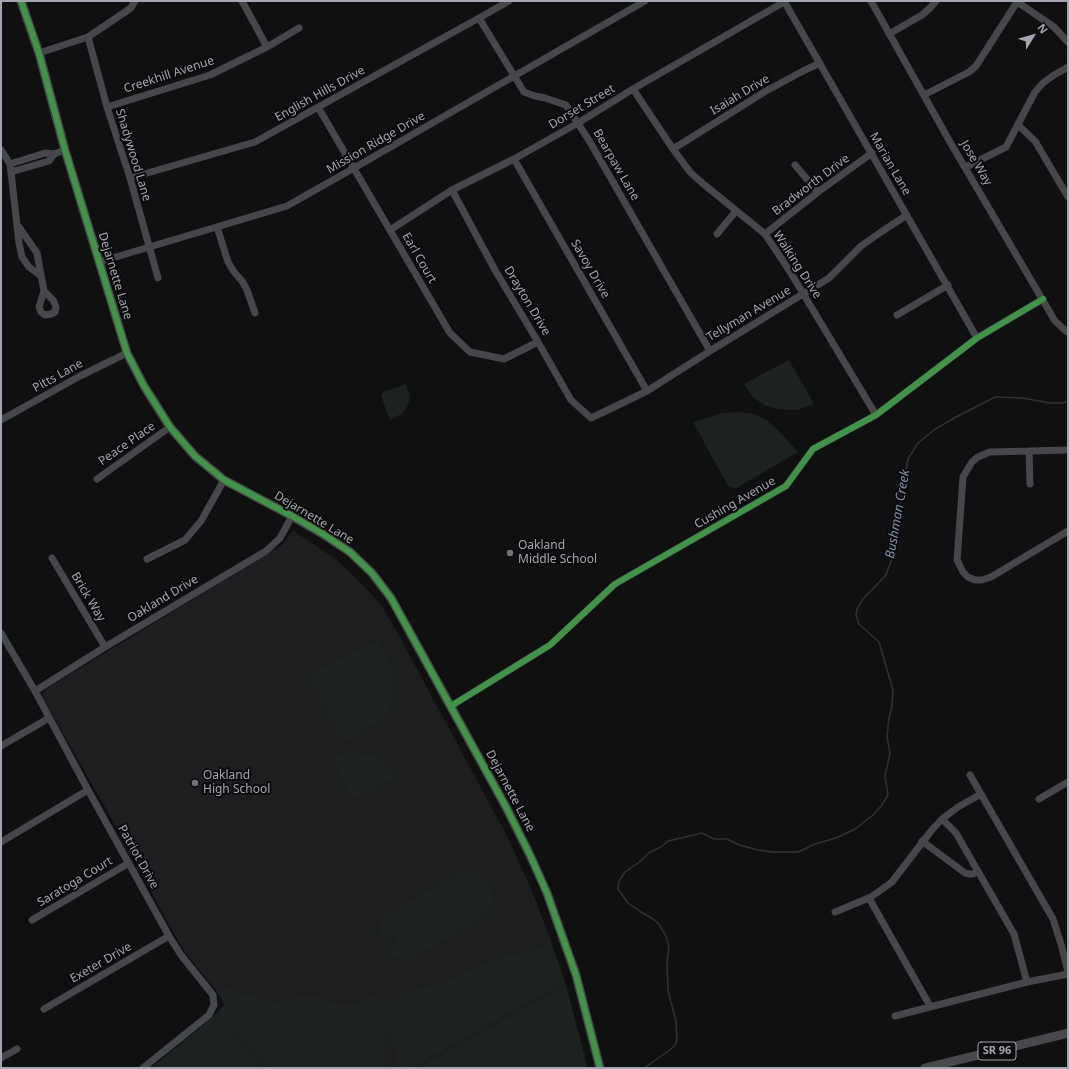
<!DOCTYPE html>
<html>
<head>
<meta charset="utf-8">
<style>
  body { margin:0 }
  #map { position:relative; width:1069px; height:1069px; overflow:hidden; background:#101011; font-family:"Noto Sans",sans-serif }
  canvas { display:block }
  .frame { position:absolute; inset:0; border:2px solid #a3a6b1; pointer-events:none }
  .north { position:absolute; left:1013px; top:16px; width:40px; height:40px; -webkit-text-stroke:3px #0b0b0c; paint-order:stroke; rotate:53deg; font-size:11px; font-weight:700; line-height:16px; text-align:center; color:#a3a6b1 }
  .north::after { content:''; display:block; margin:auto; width:14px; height:18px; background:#a3a6b1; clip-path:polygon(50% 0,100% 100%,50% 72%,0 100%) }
</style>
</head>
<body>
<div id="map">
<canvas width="1069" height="1069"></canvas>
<div class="frame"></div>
<div class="north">N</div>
</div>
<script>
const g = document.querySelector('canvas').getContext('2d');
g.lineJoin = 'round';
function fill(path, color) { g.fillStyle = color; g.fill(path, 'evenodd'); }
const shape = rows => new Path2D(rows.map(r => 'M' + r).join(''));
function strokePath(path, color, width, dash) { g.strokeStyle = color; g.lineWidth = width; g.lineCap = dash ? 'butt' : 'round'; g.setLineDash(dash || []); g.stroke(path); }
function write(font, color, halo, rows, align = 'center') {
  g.font = font + ' "Noto Sans",sans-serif'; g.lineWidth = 4; g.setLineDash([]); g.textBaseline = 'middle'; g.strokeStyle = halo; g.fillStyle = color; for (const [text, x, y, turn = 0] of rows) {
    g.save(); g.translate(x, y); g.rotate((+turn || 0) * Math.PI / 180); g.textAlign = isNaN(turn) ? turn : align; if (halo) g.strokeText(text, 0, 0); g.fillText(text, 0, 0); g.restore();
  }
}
fill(shape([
  [293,531,315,545,337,560,361,583,381,605,396,630,506,834,530,886,551,941,566,985,417,1068,228,1068,206,1023,225,1005,217,992,185,952,167,921,121,835,43,698,43,693,46,689,282,545]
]), '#1e1d1f');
fill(shape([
  [789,360,814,404,797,410,776,409,764,405,753,397,744,384],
  [406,384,410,396,409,402,403,413,390,420,381,396,383,392],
  [738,412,755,414,767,421,778,430,798,452,735,489,728,486,693,422,723,413],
  [379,640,393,669,394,677,395,687,393,703,388,710,374,724,343,743,308,674],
  [349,753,367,754,375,756,389,767,397,776,354,800,331,759,342,754],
  [468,870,476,872,483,875,489,881,492,889,493,898,492,905,489,912,482,918,409,960,401,959,394,957,389,954,398,944,391,934,379,938,380,926,382,920,390,913,453,877,462,872],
  [549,944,559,964,565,982,494,1020,412,1068,398,1068,396,1051,388,1032,383,1039,384,1060,392,1068,273,1068,243,1040,221,1017,244,1047,265,1068,151,1068,206,1023,225,1005,217,992,228,987,240,995,256,995,274,1003,299,996,318,996,335,1005,350,1005,365,1001,371,994,388,1001,401,994,447,981,478,966,507,955,522,955],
  [566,985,585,1058,587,1068,417,1068]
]), '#1d221e');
strokePath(shape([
  [644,1068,670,1050,675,1045,677,1040,676,1021,668,991,667,961,669,947,666,936,658,923,653,919,641,912,628,903,618,889,619,881,625,872,638,863,650,852,661,847,668,841,702,833,714,839,727,839,739,845,758,850,772,852,798,852,815,844,836,838,855,829,873,815,882,805,888,795,885,776,890,753,887,737,889,718,892,706,893,690,879,642,859,624,856,615,857,609,863,599,886,575,894,553,897,535,898,518,908,459,918,443,934,430,954,418,995,397,1022,398,1050,403,1063,403,1068,401]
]), '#2c3338', 1.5);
strokePath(shape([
  [242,1,267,47],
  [784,1,977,338],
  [871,1,950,142,1055,321,1067,332,1068,331],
  [1016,1,1054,27,1068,42],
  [479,18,524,92,535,96,545,98,566,105,590,142,710,351],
  [889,34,922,15,930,8,936,1],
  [88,37,107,107,130,178,158,278],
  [39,53,88,37,131,8,135,1],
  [633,89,673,149,690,172,701,182,765,234,789,270,876,415],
  [924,95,969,72,976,66,1017,2],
  [107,107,210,75,267,47,299,28],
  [318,107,450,333,470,352,504,359,538,342],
  [1018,125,1035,141,1068,197],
  [673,149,766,91,803,71,820,63],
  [1,150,10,164,11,172,19,243,22,257,29,267,41,276],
  [514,159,647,391],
  [10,164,45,153,54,154,65,150],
  [795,165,818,192],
  [966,167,1006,147,1035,92,1043,83,1054,75,1068,67],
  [11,172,49,161,54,154],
  [130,178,255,142,479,18,509,1],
  [452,190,495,270,538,342,571,400,591,418,610,409,647,391,710,351,829,278,861,246,881,232,907,215],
  [19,227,37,253,44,291,53,300,56,307,55,312,51,314,45,315,41,312,39,307,44,291],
  [217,227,228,262,234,272,242,281,247,290,255,313],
  [390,230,452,190,514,159,578,123,633,89,784,2],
  [717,234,736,211],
  [765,234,818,192,872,153],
  [99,262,287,206,354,168,645,1],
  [897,315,948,285],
  [1,420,80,376,127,353],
  [1068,450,990,452,978,457,972,462,963,477,957,560,963,572,968,577,975,580,982,580,991,577,1068,531],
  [1029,451,1030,484],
  [97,479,170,427],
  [52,558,105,647],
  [147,559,185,540,201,521,224,480],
  [1,633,35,691,88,790,169,936,181,955,213,995,214,1005,209,1015,143,1068],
  [35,691,105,647,266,551,280,538,292,516],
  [451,706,550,645,615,584,786,486,813,449,876,415,977,338,1043,299],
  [1,746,49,718],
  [970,775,1053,919,1061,944,1068,972],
  [981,794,958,807,942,819,956,833,1014,934,1027,982,1068,974],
  [1039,799,1068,782],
  [922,841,965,873,969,874,973,874,978,871],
  [1,842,88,790],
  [869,898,930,1006],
  [835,912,871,897,892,882,931,831,942,819],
  [32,920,129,863],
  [44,1009,169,936],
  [895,1016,1027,982],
  [1,1058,17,1049]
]), '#46474b', 7);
strokePath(shape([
  [21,1,39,53,65,150,127,353,144,386,170,427,195,456,224,480,292,516,323,534,350,552,372,573,391,598,506,807,530,855,547,893,576,975,600,1068],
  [925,1068,1068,1033]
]), '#49494d', 9);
strokePath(shape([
  [21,1,39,53,65,150,127,353,144,386,170,427,195,456,224,480,292,516,323,534,350,552,372,573,391,598,506,807,530,855,547,893,576,975,600,1068],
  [451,706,550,645,615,584,786,486,813,449,876,415,977,338,1043,299]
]), '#419447', 6);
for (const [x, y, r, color] of [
  [510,553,4,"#707279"],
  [195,783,4,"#707279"]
]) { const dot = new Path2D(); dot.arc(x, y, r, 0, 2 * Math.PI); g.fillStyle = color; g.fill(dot); strokePath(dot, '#0b0b0c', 1.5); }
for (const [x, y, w] of [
  [997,1051,38]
]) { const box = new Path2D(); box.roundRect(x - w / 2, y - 9, w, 18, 3); g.fillStyle = '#0b0b0c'; g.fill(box); strokePath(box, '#a3a6b1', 1); }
write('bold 11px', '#a3a6b1', null, [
  ["SR 96",997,1051]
]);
write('12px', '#a3a6b1', '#0b0b0c', [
  ["Creekhill Avenue",169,75,-18],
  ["English Hills Drive",320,94,-29],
  ["Isaiah Drive",740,95,-31],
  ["Dorset Street",582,107,-31],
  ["Mission Ridge Drive",376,143,-30],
  ["Shadywood Lane",133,155,73],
  ["Jose Way",976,163,59],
  ["Marian Lane",890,164,60],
  ["Bearpaw Lane",616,165,60],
  ["Bradworth Drive",811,185,-37],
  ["Earl Court",419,258,60],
  ["Walking Drive",797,265,57],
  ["Savoy Drive",590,269,60],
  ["Dejarnette Lane",115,276,73],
  ["Drayton Drive",527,301,59],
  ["Tellyman Avenue",749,314,-31],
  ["Pitts Lane",58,376,-29],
  ["Peace Place",127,444,-35],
  ["Cushing Avenue",735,503,-30],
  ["Dejarnette Lane",314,518,31],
  ["Brick Way",88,597,59],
  ["Oakland Drive",163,599,-31],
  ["Dejarnette Lane",510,791,62],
  ["Patriot Drive",138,857,61],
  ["Saratoga Court",75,882,-31],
  ["Exeter Drive",101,963,-30]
]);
write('12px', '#a3a6b1', '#0b0b0c', [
  ["Oakland",518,546],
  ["Middle School",518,560],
  ["Oakland",203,776],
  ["High School",203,790]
], 'left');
write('italic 13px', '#7d91a8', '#0b0b0c', [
  ["Bushman Creek",898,514,-80]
]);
</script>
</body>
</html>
